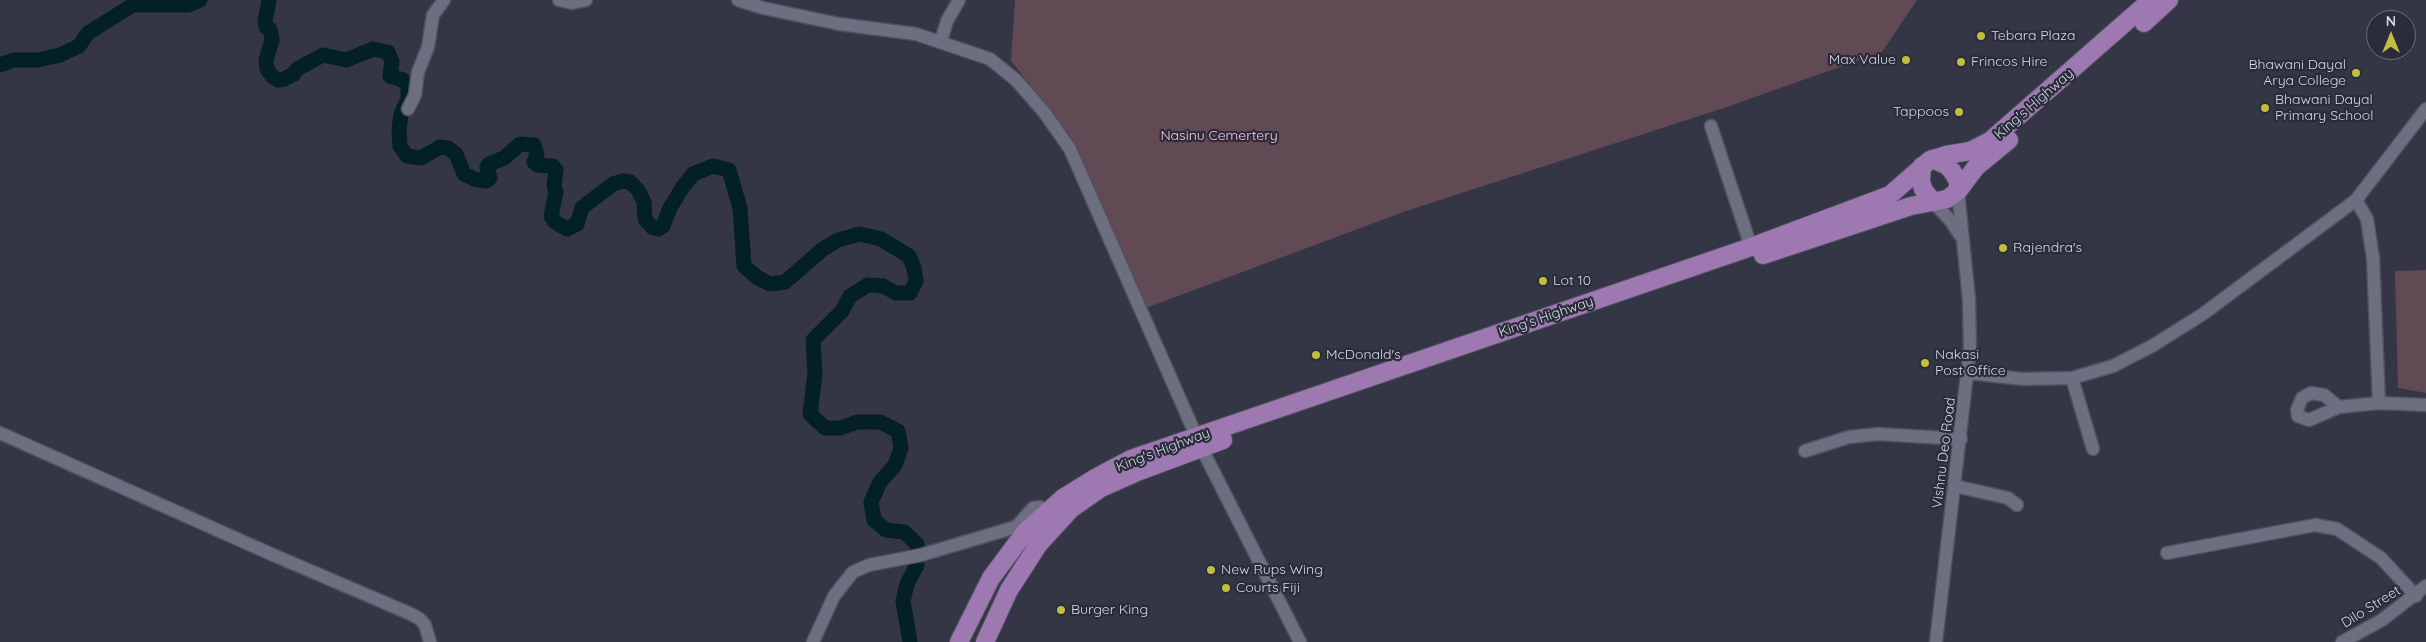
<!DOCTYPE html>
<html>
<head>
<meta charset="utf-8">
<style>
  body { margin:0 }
  #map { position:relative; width:2426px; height:642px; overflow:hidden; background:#343545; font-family:Quicksand,sans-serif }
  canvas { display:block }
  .north { position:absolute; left:2366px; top:10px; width:50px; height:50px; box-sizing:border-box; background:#2a2b3b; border:1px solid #6e6f7d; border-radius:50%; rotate:0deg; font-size:14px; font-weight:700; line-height:20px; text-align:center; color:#d4d6e0 }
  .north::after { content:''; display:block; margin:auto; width:18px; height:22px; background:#c3bd3e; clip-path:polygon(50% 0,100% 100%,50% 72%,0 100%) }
</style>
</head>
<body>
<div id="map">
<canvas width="2426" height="642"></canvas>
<div class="north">N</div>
</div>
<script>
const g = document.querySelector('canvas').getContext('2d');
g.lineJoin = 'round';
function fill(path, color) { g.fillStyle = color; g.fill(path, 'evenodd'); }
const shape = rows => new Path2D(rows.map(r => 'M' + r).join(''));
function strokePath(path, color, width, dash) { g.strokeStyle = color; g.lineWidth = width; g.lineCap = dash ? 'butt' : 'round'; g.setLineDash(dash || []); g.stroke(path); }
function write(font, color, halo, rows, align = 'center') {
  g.font = font + ' Quicksand,sans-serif'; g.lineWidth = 4.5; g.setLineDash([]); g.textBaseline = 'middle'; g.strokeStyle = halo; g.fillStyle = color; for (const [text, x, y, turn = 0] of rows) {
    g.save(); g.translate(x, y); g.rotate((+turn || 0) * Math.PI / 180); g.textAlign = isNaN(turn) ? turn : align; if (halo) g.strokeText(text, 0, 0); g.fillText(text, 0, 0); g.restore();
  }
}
fill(shape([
  [1015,0,1917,0,1882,52,1724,108,1406,211,1146,308,1069,134,1011,61],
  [2426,270,2426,393,2398,388,2395,271]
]), '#624a55');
strokePath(shape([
  [269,0,265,21,266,27,270,29,272,40,266,60,267,69,272,76,278,80,284,79,294,74,297,69,323,55,346,60,373,49,388,52,392,61,390,76,403,80,408,87,408,99,401,114,399,129,400,146,407,156,421,158,440,147,448,148,456,154,464,174,474,179,486,181,490,178,487,167,489,164,504,158,520,144,534,145,537,155,534,162,537,165,553,166,556,170,554,186,556,192,551,216,555,222,567,229,577,224,582,208,588,203,613,184,623,181,630,182,638,190,644,202,645,219,653,228,658,229,663,226,670,208,682,188,693,174,713,166,729,170,740,208,744,266,758,278,770,284,785,282,823,249,838,240,860,234,881,239,909,256,914,268,916,281,910,293,896,293,883,286,868,285,850,296,842,311,813,340,815,373,810,414,825,428,840,428,857,422,880,422,898,431,901,448,895,465,880,482,871,502,874,520,886,530,904,532,917,544,917,565,907,584,903,601,910,642],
  [0,65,14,60,38,60,60,55,79,46,88,33,133,5,188,5,200,0]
]), '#032025', 15);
const minor = shape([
  [559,0,572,3,586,0],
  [738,0,763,8,839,24,916,34,990,59,1016,80,1044,112,1070,149,1201,447,1300,642],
  [941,41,947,21,959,0],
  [408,109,415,95,418,72,428,47,433,15,444,0],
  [1711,126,1751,247],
  [1933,202,1950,220,1960,235],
  [1969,373,2023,379,2072,378,2113,366,2152,346,2203,314,2356,200],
  [2072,378,2093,449],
  [2379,403,2373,258,2367,219,2356,200,2426,109],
  [2339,407,2324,395,2311,393,2302,398,2297,410,2298,416,2309,420,2339,407,2379,403,2426,405],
  [0,433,271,554,411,614,420,619,425,625,430,642],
  [1805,451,1849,437,1878,434,1961,439],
  [1955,486,2008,498,2017,505],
  [2167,553,2315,525,2337,529,2381,558,2416,596],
  [813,642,834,596,853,572,869,565,921,555,1009,529,1017,526,1033,508,1040,507,1045,513],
  [1936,642,1970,348,1969,300,1958,191],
  [2342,642,2382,620,2426,586]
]);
const highway = shape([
  [2144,23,2169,0],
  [1932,159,1946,165,1952,171,1958,181,1958,191],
  [1922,166,1921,181,1923,189,1933,202],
  [1763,255,1911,206,1947,199,1958,191,1976,167,2009,140],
  [959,642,991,578,1026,531,1063,498,1097,477,1131,459,1751,247,1890,195,1930,160,1946,155,1970,151,1990,141,2151,0],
  [985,642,1009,590,1038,545,1071,509,1101,488,1137,472,1223,440]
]);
strokePath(minor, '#4f515e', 15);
strokePath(highway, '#4f515e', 20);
strokePath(minor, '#6d6f81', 12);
strokePath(highway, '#9e78b0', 18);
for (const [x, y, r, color] of [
  [1981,36,5,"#c3bd3e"],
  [1906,60,5,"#c3bd3e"],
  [1961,62,5,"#c3bd3e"],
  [2356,73,5,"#c3bd3e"],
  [2265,108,5,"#c3bd3e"],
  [1959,112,5,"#c3bd3e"],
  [2003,248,5,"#c3bd3e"],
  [1543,281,5,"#c3bd3e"],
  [1316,355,5,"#c3bd3e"],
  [1925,363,5,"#c3bd3e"],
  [1211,570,5,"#c3bd3e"],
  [1226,588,5,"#c3bd3e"],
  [1061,610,5,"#c3bd3e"]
]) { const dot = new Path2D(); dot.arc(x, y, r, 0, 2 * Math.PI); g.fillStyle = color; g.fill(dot); strokePath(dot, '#2a2b3b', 2); }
write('14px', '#d4d6e0', '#2a2b3b', [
  ["Tebara Plaza",1991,36],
  ["Max Value",1896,60,"right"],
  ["Frincos Hire",1971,62],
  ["Bhawani Dayal",2346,65,"right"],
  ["Arya College",2346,81,"right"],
  ["Bhawani Dayal",2275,100],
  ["Primary School",2275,116],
  ["Tappoos",1949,112,"right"],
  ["Rajendra's",2013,248],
  ["Lot 10",1553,281],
  ["McDonald's",1326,355],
  ["Nakasi",1935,355],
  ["Post Office",1935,371],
  ["New Rups Wing",1221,570],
  ["Courts Fiji",1236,588],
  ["Burger King",1071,610]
], 'left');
write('14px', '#d4d6e0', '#2a2b3b', [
  ["King's Highway",2034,104,-41],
  ["King's Highway",1546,317,-19],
  ["King's Highway",1163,450,-21],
  ["Vishnu Deo Road",1944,453,-83],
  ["Dilo Street",2371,607,-32]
]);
write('14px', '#ffc7e1', '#2a2b3b', [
  ["Nasinu Cemertery",1219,136]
]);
</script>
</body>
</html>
